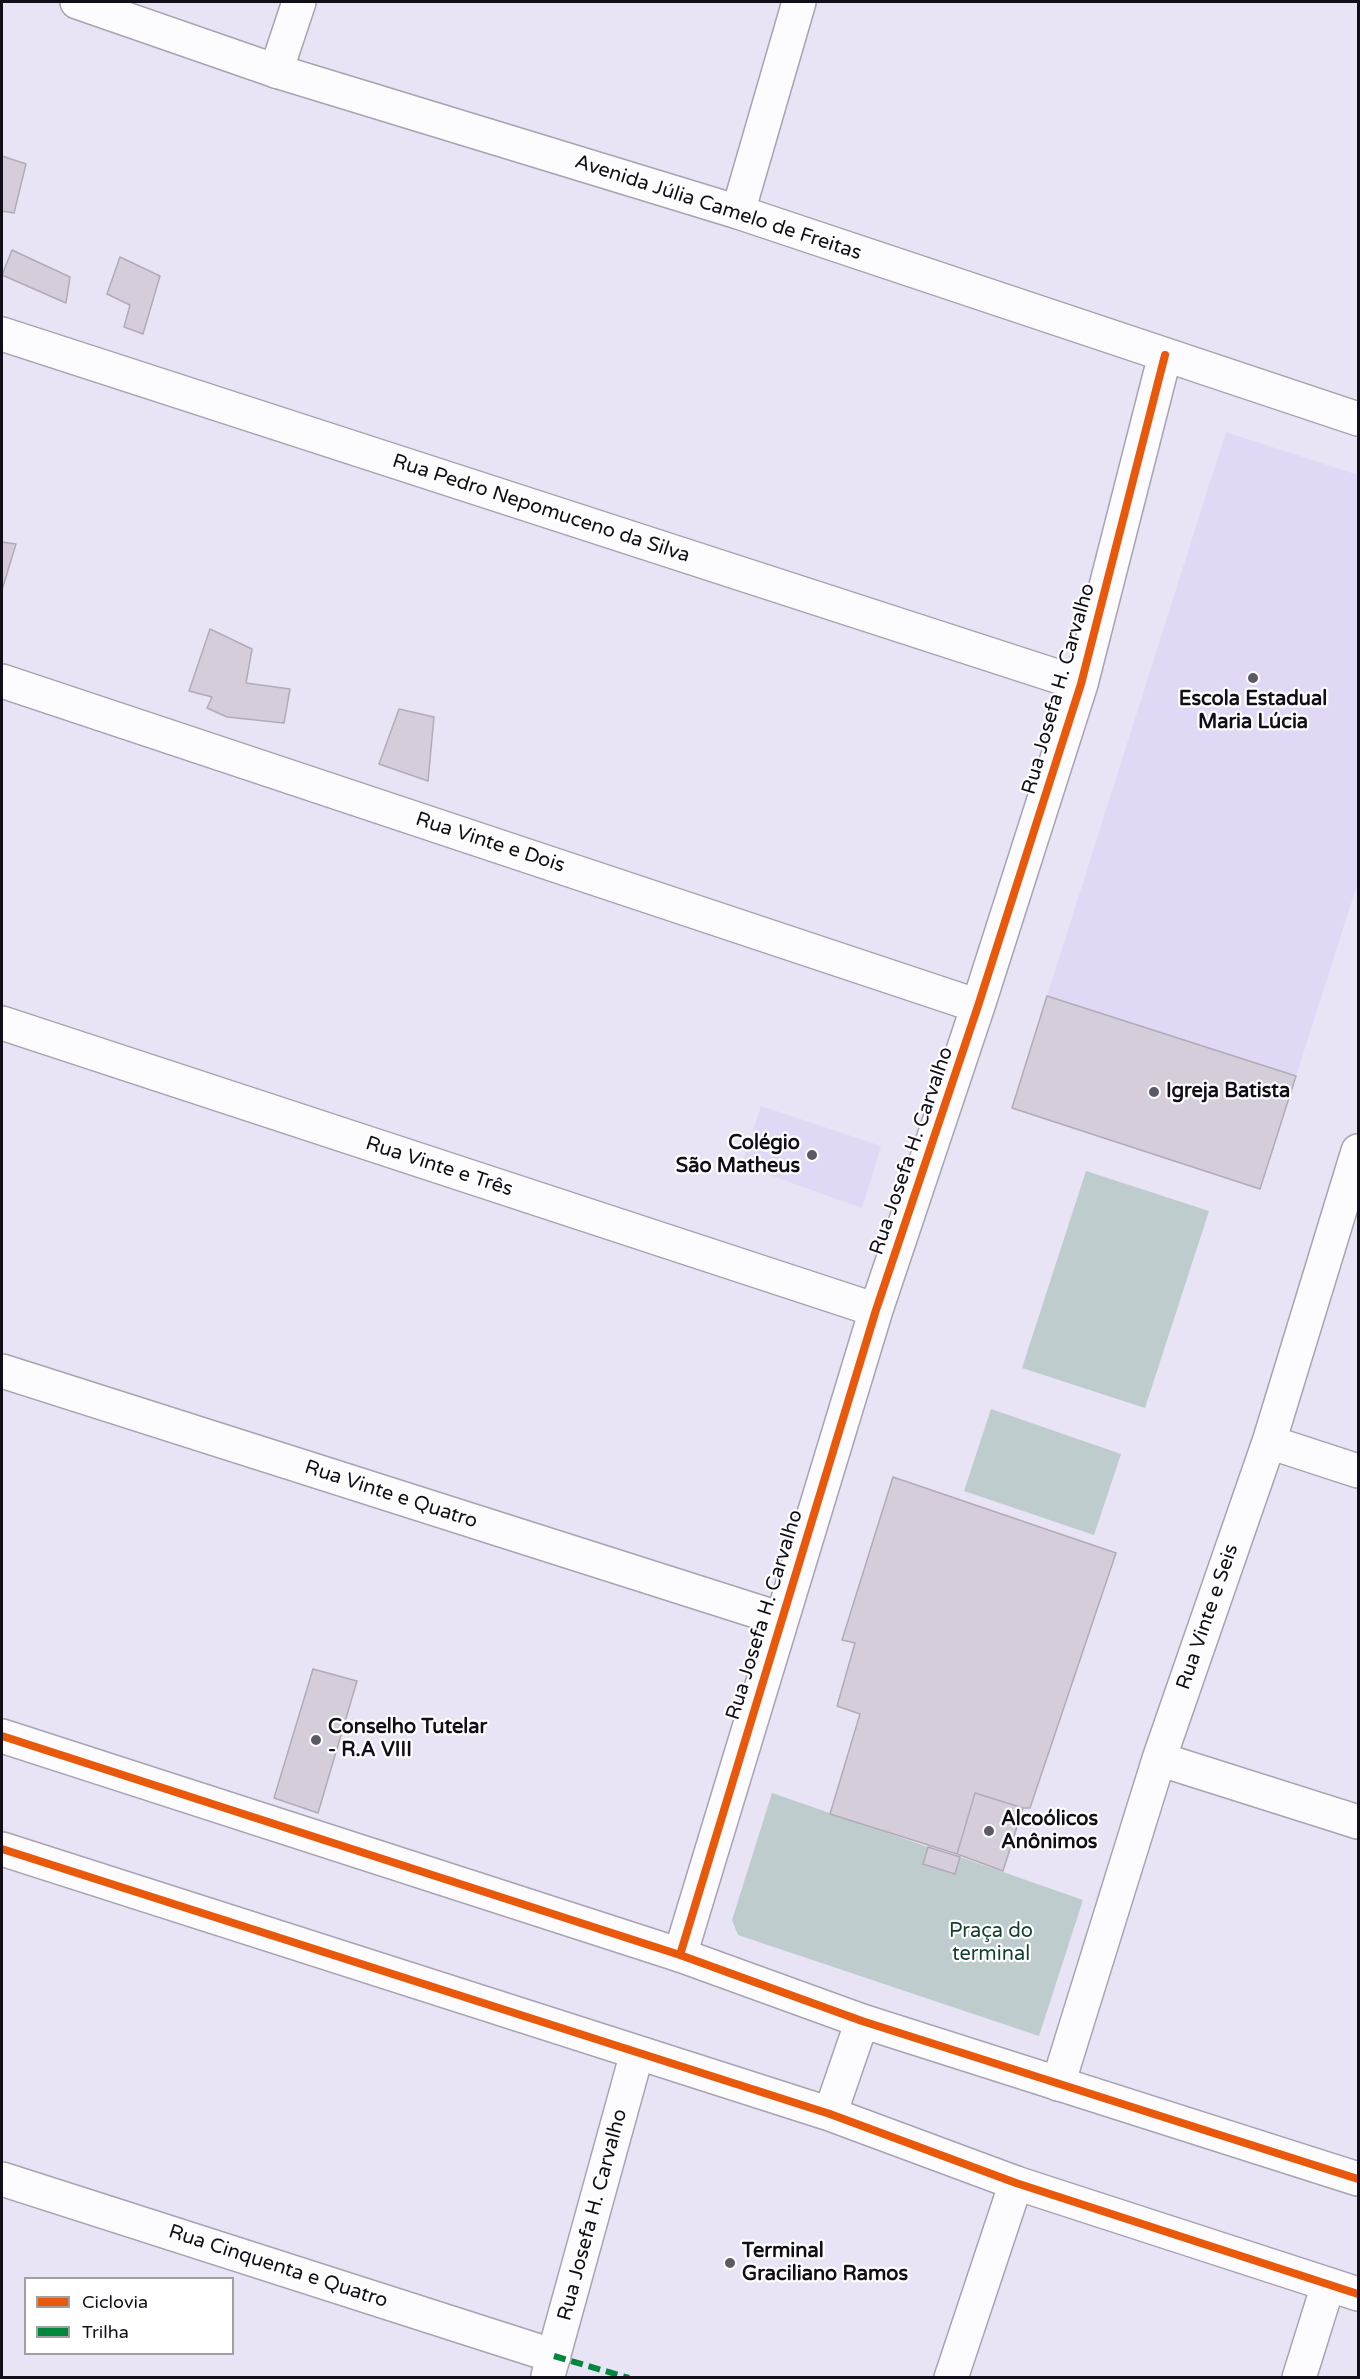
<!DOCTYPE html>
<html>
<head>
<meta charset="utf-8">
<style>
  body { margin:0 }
  #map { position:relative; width:1360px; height:2379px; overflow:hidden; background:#e8e3f5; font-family:"Varela Round",sans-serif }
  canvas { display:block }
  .frame { position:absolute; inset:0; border:3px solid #110e19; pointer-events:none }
  .legend { position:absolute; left:24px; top:2277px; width:210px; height:78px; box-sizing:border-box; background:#fff; border:2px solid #a09fa3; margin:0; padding:8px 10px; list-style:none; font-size:18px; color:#110e19 }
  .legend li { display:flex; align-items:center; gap:12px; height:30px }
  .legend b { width:30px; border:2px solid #a09fa3 }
</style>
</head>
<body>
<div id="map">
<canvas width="1360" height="2379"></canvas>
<div class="frame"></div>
<ul class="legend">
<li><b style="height:8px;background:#e8590c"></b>Ciclovia</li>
<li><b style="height:8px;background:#00873e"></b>Trilha</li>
</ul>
</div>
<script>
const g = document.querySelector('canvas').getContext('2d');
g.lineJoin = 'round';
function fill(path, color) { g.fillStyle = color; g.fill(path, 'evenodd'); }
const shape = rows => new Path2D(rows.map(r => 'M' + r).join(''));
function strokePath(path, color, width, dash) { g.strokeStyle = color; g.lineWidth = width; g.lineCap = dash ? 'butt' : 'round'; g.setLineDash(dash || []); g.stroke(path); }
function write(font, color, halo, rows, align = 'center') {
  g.font = font + ' "Varela Round",sans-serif'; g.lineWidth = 4.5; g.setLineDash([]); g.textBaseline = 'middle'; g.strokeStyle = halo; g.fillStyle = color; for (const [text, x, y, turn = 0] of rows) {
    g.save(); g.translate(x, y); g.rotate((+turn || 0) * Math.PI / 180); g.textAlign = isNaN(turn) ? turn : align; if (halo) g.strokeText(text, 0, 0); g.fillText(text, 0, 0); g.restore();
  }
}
fill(shape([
  [1226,432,1358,475,1358,882,1296,1076,1047,996],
  [761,1106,881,1146,862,1208,742,1165]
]), '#e0d8f5');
fill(shape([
  [1086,1171,1209,1211,1145,1408,1022,1368],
  [991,1409,1121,1454,1094,1535,964,1491],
  [772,1793,928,1847,923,1864,955,1874,960,1857,1083,1900,1039,2036,738,1935,732,1920]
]), '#becccd');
const building = shape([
  [2,156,26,164,14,213,2,211,2,156],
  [12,250,70,277,66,303,2,275,12,250],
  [120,257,160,276,143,334,124,327,130,305,107,294,120,257],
  [2,542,16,544,2,590,2,542],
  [210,629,252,649,246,683,290,689,284,723,227,717,207,708,212,697,189,691,210,629],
  [399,709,434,717,428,781,379,764,399,709],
  [1047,996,1296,1076,1260,1189,1012,1108,1047,996],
  [893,1477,1116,1553,1030,1808,1023,1808,975,1793,957,1854,830,1814,860,1714,837,1706,855,1643,842,1640,893,1477],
  [313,1669,357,1681,318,1813,274,1798,313,1669],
  [975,1793,1023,1808,1003,1871,957,1854,975,1793],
  [928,1847,960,1857,955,1874,923,1864,928,1847]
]);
fill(building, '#d5cdda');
strokePath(building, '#b2abb7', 1.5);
const minor = shape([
  [276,71,299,2],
  [738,212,799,2],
  [2,334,1081,684],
  [2,681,978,1006],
  [2,1023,876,1310],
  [2,1371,781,1619],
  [1269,1442,1358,1471],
  [1159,1759,1358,1822],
  [680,1955,876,1310,978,1006,1081,684,1165,355],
  [1058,2084,1159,1759,1269,1442,1358,1151],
  [2,2179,554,2356],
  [548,2376,637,2053],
  [951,2378,1016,2183],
  [1299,2378,1328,2285]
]);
const tertiary = shape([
  [77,2,276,71,738,212,1358,419],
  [2,1736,680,1955,862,2021,1358,2179],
  [2,1849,830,2114,1016,2183,1358,2294],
  [830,2114,862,2021]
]);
strokePath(minor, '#a7a3b0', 36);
strokePath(tertiary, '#a7a3b0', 36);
strokePath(minor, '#fcfbfe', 33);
strokePath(tertiary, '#fcfbfe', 33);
strokePath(shape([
  [554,2356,629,2378]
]), '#00873e', 6, [12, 6]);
strokePath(shape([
  [2,1736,680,1955,862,2021,1358,2179],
  [2,1849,830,2114,1016,2183,1358,2294],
  [680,1955,876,1310,978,1006,1081,684,1165,355]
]), '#e8590c', 8);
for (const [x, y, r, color] of [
  [1253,678,6,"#5c5966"],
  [1154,1092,6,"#5c5966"],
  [812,1155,6,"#5c5966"],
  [316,1740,6,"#5c5966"],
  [989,1831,6,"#5c5966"],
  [730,2263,6,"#5c5966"]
]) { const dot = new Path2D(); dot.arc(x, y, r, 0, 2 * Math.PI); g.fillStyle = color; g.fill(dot); strokePath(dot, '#fff', 2); }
write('20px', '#110e19', '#fff', [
  ["Avenida Júlia Camelo de Freitas",718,208,18],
  ["Rua Pedro Nepomuceno da Silva",541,509,18],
  ["Rua Josefa H. Carvalho",1059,689,-74],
  ["Rua Vinte e Dois",490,843,18],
  ["Rua Josefa H. Carvalho",912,1151,-71],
  ["Rua Vinte e Três",439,1167,18],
  ["Rua Vinte e Quatro",391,1495,18],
  ["Rua Josefa H. Carvalho",765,1615,-73],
  ["Rua Vinte e Seis",1208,1617,-71],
  ["Rua Josefa H. Carvalho",593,2215,-75],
  ["Rua Cinquenta e Quatro",278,2267,18]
]);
write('bold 20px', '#110e19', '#fff', [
  ["Escola Estadual",1253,700,"center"],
  ["Maria Lúcia",1253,723,"center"],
  ["Igreja Batista",1166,1092],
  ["Colégio",800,1144,"right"],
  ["São Matheus",800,1167,"right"],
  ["Conselho Tutelar",328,1728],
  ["- R.A VIII",328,1751],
  ["Alcoólicos",1001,1820],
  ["Anônimos",1001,1843],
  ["Terminal",742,2252],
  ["Graciliano Ramos",742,2275]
], 'left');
write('20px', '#123f2e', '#fff', [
  ["Praça do",991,1932],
  ["terminal",991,1955]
]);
</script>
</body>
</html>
